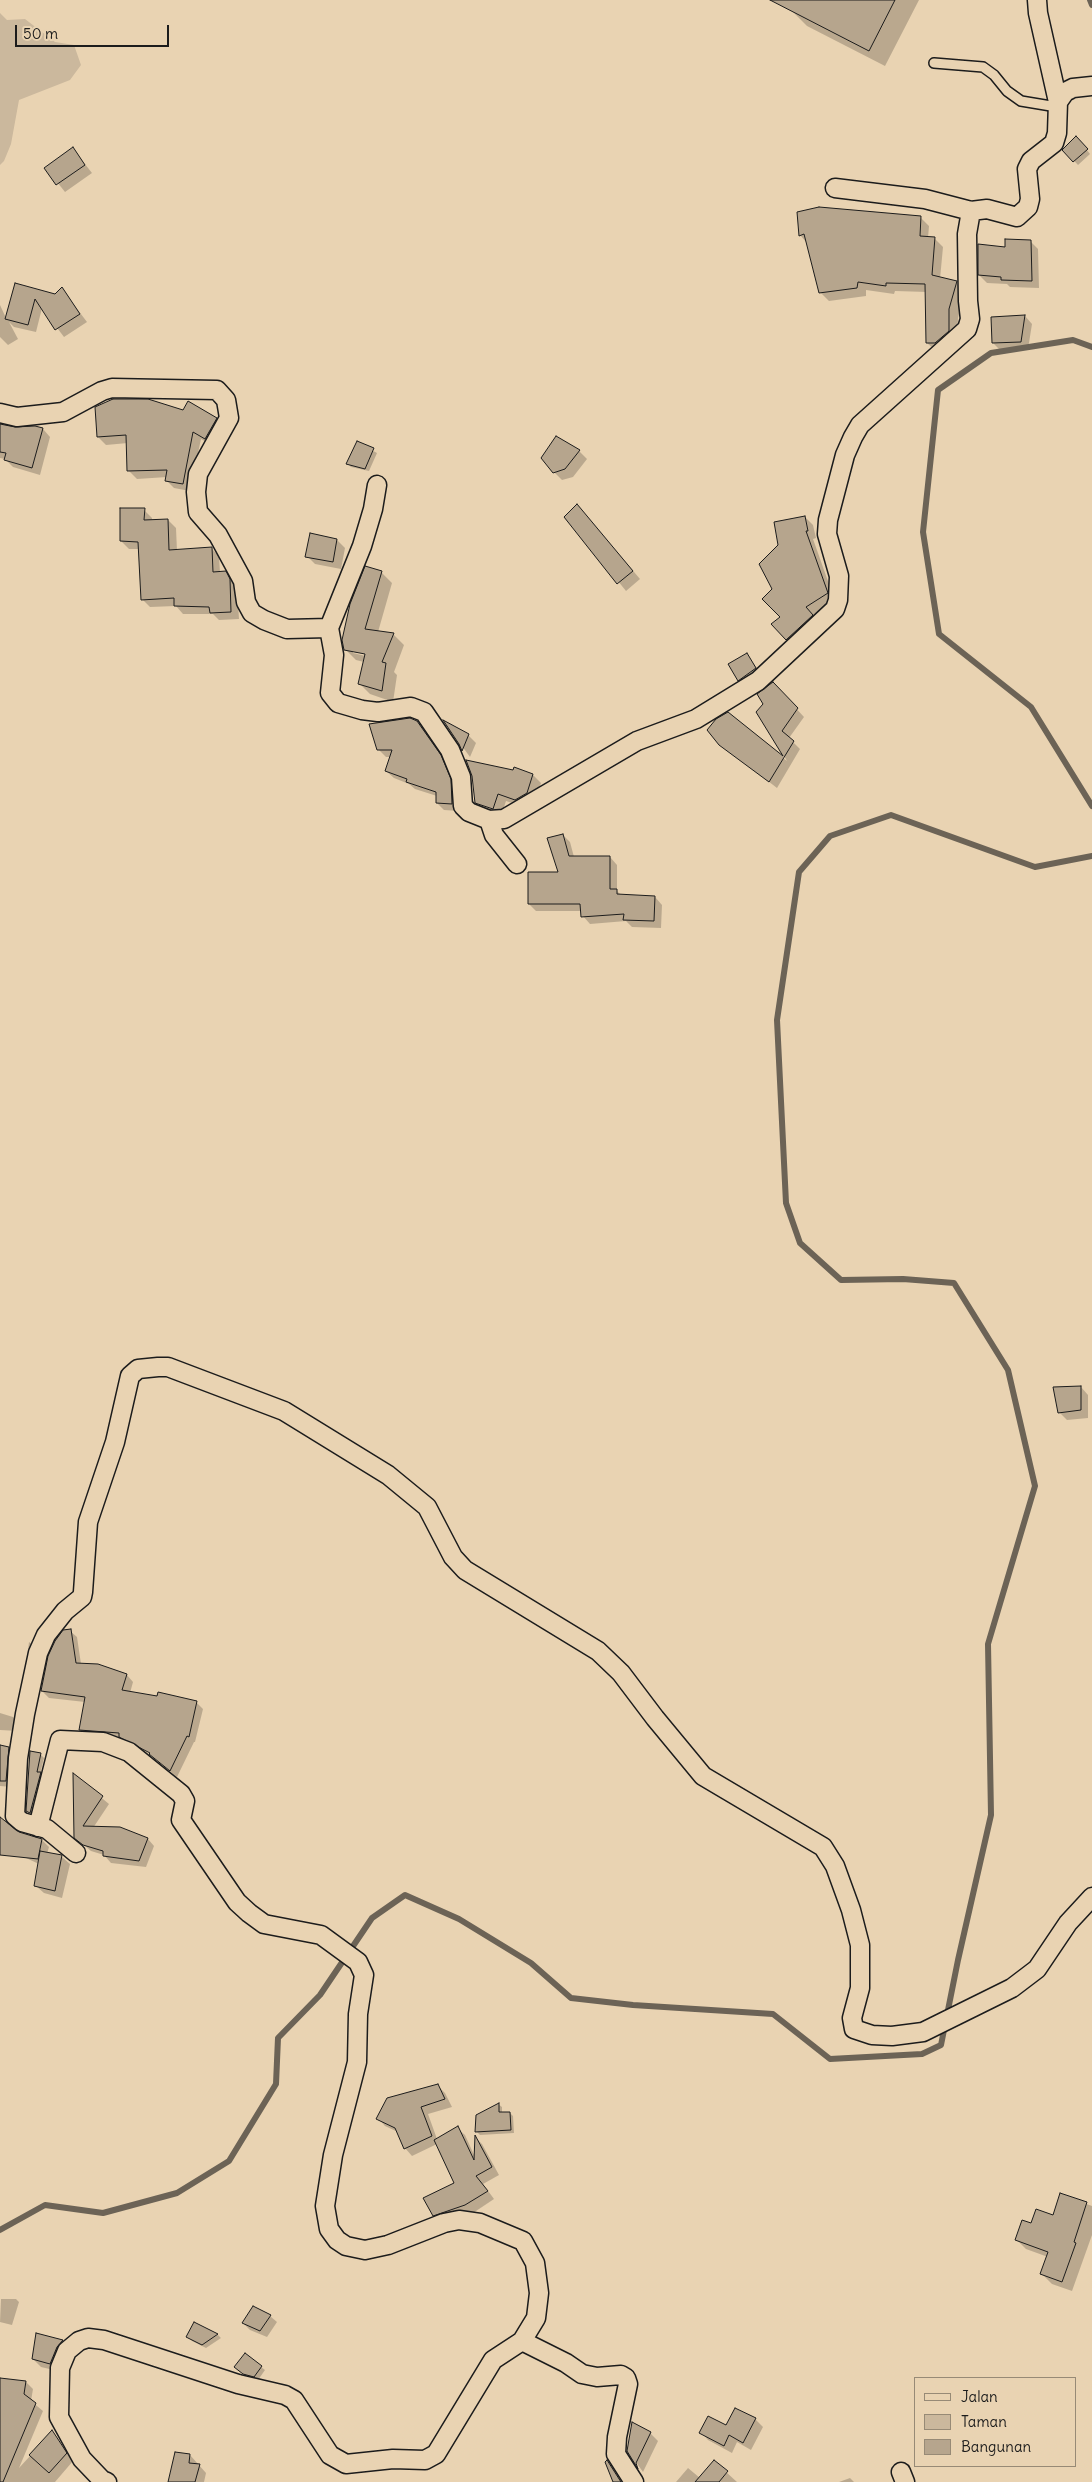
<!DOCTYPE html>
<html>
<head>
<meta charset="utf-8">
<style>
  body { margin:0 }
  #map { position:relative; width:1092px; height:2482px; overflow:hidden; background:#e9d3b2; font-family:Delius,sans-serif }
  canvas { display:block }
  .legend { position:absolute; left:914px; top:2377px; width:162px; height:90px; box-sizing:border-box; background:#e9d3b2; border:1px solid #978a76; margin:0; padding:6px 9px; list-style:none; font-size:15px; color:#1c1c1c }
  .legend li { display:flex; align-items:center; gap:10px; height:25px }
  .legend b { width:25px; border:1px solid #978a76 }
  .scale { position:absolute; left:15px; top:25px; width:154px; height:22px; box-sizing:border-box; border:2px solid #1c1c1c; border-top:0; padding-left:6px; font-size:15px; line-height:18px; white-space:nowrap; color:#1c1c1c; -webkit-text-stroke:4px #e9d3b2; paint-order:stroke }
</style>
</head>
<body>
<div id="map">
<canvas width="1092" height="2482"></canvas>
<ul class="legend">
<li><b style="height:6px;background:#e9d3b2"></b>Jalan</li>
<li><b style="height:14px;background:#cbb89d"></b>Taman</li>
<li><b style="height:14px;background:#b6a58d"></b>Bangunan</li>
</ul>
<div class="scale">50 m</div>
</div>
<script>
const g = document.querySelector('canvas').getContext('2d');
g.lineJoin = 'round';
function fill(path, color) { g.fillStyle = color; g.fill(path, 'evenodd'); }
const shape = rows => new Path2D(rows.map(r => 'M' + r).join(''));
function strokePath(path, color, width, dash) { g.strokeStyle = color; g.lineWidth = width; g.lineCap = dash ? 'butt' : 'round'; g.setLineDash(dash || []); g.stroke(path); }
fill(shape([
  [0,13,7,20,25,19,55,42,74,45,81,65,70,80,19,100,11,144,4,161,0,165]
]), '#cbb89d');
fill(shape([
  [797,0,919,0,885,66,807,26,791,10],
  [1080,141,1090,154,1078,165,1064,150],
  [73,149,92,173,65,192,46,168],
  [798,213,920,217,929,226,928,238,935,239,943,247,940,279,956,283,965,291,958,318,957,339,936,351,927,343,927,292,895,291,894,294,866,290,866,296,829,301,820,292,807,243,800,235],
  [1030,241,1038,249,1039,288,1010,287,1007,284,987,283,979,275,1006,248],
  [15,284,55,295,62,289,87,322,64,337,42,308,36,332,14,327,9,322,18,339,8,345,0,337,0,305,6,318],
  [1025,316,1032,324,1028,349,1001,351,993,343],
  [183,412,216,419,224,427,213,446,201,439,190,491,174,488,166,480,167,477,137,479,129,471,128,443,106,445,98,437],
  [0,425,14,429,43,429,50,437,40,475,13,467,5,459,0,458],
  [357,442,377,453,369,471,351,467,348,464],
  [579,451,587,459,573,477,562,480,554,472],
  [144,510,152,518,152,521,168,520,176,528,177,551,211,548,219,556,220,573,225,572,237,588,239,619,219,620,213,614,183,614,176,606,150,607,142,599,140,549,129,549,121,541],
  [585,514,640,579,626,591,566,517],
  [805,517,813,525,816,538,813,539,835,601,813,615,820,623,795,647,773,624,781,617,773,589],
  [337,540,345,548,341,569,315,564,307,556],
  [381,572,392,583,378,632,393,634,404,645,394,672,397,675,393,702,370,694,359,683,364,662,356,660,345,649],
  [353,650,371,655,370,657,353,653],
  [747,655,763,676,747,688,739,680],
  [780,691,804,717,789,738,800,749,777,788,720,744,728,713,787,761,758,712],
  [416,722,448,764,458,788,459,811,444,810,437,803,437,796,415,789,409,784,394,778,386,771,391,757,386,757,378,749],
  [446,724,468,735,476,743,470,757],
  [533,775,541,783,534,801,524,807,506,801,501,816,483,809,475,801,473,776],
  [563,835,570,842,574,857,610,857,617,865,617,891,622,896,655,897,662,905,661,928,632,927,626,921,590,924,583,916,582,911,536,911,529,904,559,874],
  [1081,1387,1088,1395,1088,1418,1067,1420,1059,1412],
  [70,1631,77,1637,81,1664,97,1665,127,1675,133,1682,130,1693,196,1702,203,1709,195,1742,194,1742,177,1777,152,1756,123,1739,87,1736,80,1730,85,1702,49,1698,42,1691],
  [125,1739,156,1754,155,1757,125,1741],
  [29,1642,34,1646,29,1661,27,1659],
  [0,1713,13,1717,19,1723,18,1731,0,1730],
  [0,1746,8,1748,14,1754,12,1787,0,1786],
  [40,1754,44,1758,40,1774,44,1777,33,1816,27,1811],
  [74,1775,109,1804,93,1828,120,1828,148,1839,154,1846,146,1867,111,1863,104,1855,91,1851,83,1844],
  [0,1818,18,1833,42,1840,49,1847,47,1854,62,1857,70,1864,62,1898,44,1893,36,1886,39,1864,0,1846],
  [438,2086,445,2093,452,2107,428,2114,437,2139,457,2128,465,2135,475,2157,476,2138,482,2144,499,2175,483,2184,494,2199,473,2213,442,2223,434,2215,455,2184,437,2144,412,2156,405,2148,398,2132,385,2126,378,2118],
  [498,2104,502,2107,502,2113,510,2113,513,2116,514,2133,480,2135,476,2131],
  [1061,2195,1092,2206,1092,2235,1072,2291,1052,2284,1042,2274,1048,2257,1026,2249,1016,2239,1054,2217],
  [1,2299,16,2299,19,2302,12,2325,0,2322],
  [270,2316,277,2322,267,2337,250,2330,243,2323],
  [195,2324,218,2335,221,2338,206,2348,192,2341,188,2337],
  [37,2334,63,2341,70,2348,58,2371,41,2367,33,2359],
  [261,2367,265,2370,258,2380,247,2377,239,2371],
  [0,2382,26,2382,33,2389,31,2401,43,2411,19,2468,52,2432,73,2461,55,2482,0,2482],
  [755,2419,763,2427,751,2450,737,2442,732,2453,708,2440,701,2432],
  [650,2433,658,2441,643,2472,628,2451],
  [190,2455,206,2473,204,2482,169,2482],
  [714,2461,737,2482,676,2482,688,2468,700,2478],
  [607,2462,615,2470,624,2482,614,2482],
  [850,2478,854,2482,839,2482]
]), '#0003');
strokePath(shape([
  [1090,0,1092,5],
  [1092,347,1073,340,991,353,938,390,923,532,939,634,1031,707,1092,806],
  [0,2230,45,2205,103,2213,177,2193,229,2161,276,2084,278,2038,320,1995,372,1918,405,1895,459,1919,531,1963,571,1998,633,2005,773,2014,830,2059,922,2054,941,2045,958,1960,991,1815,988,1644,1035,1486,1008,1370,954,1283,903,1279,841,1280,800,1243,786,1203,777,1020,799,872,830,836,891,815,1035,867,1092,856]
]), '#6c6356', 6);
const building = shape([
  [770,0,895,0,869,51,770,0],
  [1076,136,1088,149,1073,162,1062,150,1076,136],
  [73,147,85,165,56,185,44,168,73,147],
  [819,207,921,216,920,236,935,237,932,275,957,281,949,309,949,331,935,343,926,343,925,284,886,283,886,286,858,282,857,288,819,293,804,234,799,236,797,212,819,207],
  [1005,239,1031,240,1032,281,1001,280,1001,277,978,275,978,244,1005,247,1005,239],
  [15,283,55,294,62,287,80,314,55,330,35,299,28,325,5,319,15,283],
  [1025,315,1021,342,992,343,991,317,1025,315],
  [113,399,148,399,183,410,188,401,217,418,205,439,193,432,183,484,165,481,167,470,127,471,126,435,97,437,95,407,113,399],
  [0,424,15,427,35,426,43,428,32,468,4,460,6,453,0,452,0,424],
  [556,436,580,450,565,469,553,473,541,458,556,436],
  [357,441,374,448,365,469,346,464,357,441],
  [577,504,633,571,617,584,564,517,577,504],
  [120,508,145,508,144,520,168,519,169,550,212,547,213,572,226,571,230,579,231,612,210,613,209,607,174,606,174,598,141,600,138,542,120,541,120,508],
  [805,516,808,531,806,531,828,593,806,607,813,615,786,640,771,624,780,617,762,599,772,589,759,564,778,545,774,522,805,516],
  [310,533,337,539,333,562,305,557,310,533],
  [365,566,382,571,365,629,394,633,382,662,386,663,382,691,358,684,365,654,344,650,342,640,350,604,365,566],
  [747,653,756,668,738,681,728,664,747,653],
  [773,682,798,708,782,731,794,741,769,782,719,745,707,730,716,719,728,712,783,756,756,712,763,704,757,694,773,682],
  [410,718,417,721,441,755,451,779,452,804,436,803,436,792,406,782,407,779,385,771,392,750,377,750,369,724,410,718],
  [443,720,469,734,462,751,459,744,443,720],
  [466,760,513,770,514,767,533,774,527,793,515,800,498,794,493,809,475,803,472,776,466,760],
  [563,834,569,856,610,856,610,889,617,889,617,894,655,896,654,921,623,920,624,914,581,917,580,904,528,904,528,872,558,872,547,838,563,834],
  [1081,1386,1081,1410,1058,1413,1053,1387,1081,1386],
  [71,1629,76,1663,98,1664,127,1674,122,1690,157,1696,158,1692,197,1701,189,1737,187,1736,170,1771,149,1754,150,1753,119,1737,119,1733,79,1730,85,1697,41,1691,48,1656,55,1641,63,1630,71,1629],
  [0,1745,9,1747,6,1781,0,1781,0,1745],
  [30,1751,41,1753,37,1772,41,1772,30,1813,26,1811,30,1751],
  [73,1773,103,1796,83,1826,120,1827,148,1838,139,1861,103,1856,103,1851,83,1845,74,1838,73,1773],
  [0,1817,19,1832,42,1839,38,1859,0,1855,0,1817],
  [40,1851,62,1855,55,1891,34,1886,40,1851],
  [438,2084,445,2099,421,2107,432,2136,404,2149,395,2128,376,2119,387,2098,438,2084],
  [499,2103,499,2112,510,2112,511,2130,475,2132,476,2115,499,2103],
  [458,2126,474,2160,475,2135,492,2167,476,2176,488,2191,465,2205,433,2216,423,2198,454,2183,434,2140,458,2126],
  [1060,2193,1087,2202,1074,2242,1076,2243,1062,2282,1040,2274,1048,2252,1015,2240,1022,2220,1031,2223,1036,2209,1053,2215,1060,2193],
  [253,2306,271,2315,260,2331,242,2323,253,2306],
  [194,2322,218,2334,202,2345,186,2337,194,2322],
  [36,2333,63,2340,57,2347,50,2364,32,2359,36,2333],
  [245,2353,262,2366,254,2377,243,2374,234,2367,245,2353],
  [0,2378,26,2381,24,2394,36,2403,3,2482,0,2482,0,2378],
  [735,2408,756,2418,743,2443,729,2435,724,2446,699,2433,708,2416,726,2425,735,2408],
  [632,2422,651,2432,636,2463,638,2469,627,2451,632,2422],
  [52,2430,67,2453,49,2473,29,2455,52,2430],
  [175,2452,190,2454,189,2463,200,2464,195,2482,168,2482,175,2452],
  [607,2460,621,2482,613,2482,605,2462,607,2460],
  [714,2460,728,2471,719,2482,695,2482,714,2460]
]);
fill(building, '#b6a58d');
strokePath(building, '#1c1c1c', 1);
const lane = shape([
  [934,63,983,67,994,75,1007,91,1021,101,1057,107]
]);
const street = shape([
  [1037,0,1038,13,1058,102],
  [835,188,925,199,971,211],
  [0,413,17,417,63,412,102,391,112,388,217,390,226,400,229,418,198,474,196,492,198,512,218,535,243,581,246,602,252,613,264,620,287,629,329,628],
  [377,485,373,509,362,546,329,628,334,655,330,693,338,703,362,710,378,712,411,707,424,712,450,750,461,777,463,806,469,812,489,820,504,819,637,741,696,719,758,681,835,609,838,600,839,576,827,534,828,520,845,455,853,437,860,425,967,329,970,319,968,301,967,234,971,211,987,209,1017,217,1028,207,1030,199,1027,169,1031,161,1054,143,1057,133,1058,102,1065,92,1073,88,1092,86],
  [489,820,494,835,517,864],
  [38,1827,60,1740,103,1742,129,1752,181,1794,185,1801,181,1820,237,1902,249,1913,264,1924,321,1935,358,1962,364,1975,358,2014,357,2062,333,2155,325,2206,329,2229,337,2240,346,2246,365,2250,388,2245,444,2223,459,2220,480,2223,523,2241,535,2263,539,2293,536,2318,522,2341,566,2363,582,2374,597,2377,621,2375,626,2378,628,2384,617,2437,616,2454,634,2482],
  [76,1853,47,1829,22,1822,15,1816,18,1758,25,1714,38,1653,46,1635,65,1611,82,1597,83,1592,88,1522,115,1442,130,1376,138,1369,158,1367,168,1367,284,1411,388,1475,427,1507,453,1557,465,1570,598,1651,621,1673,655,1718,703,1776,823,1847,835,1866,851,1910,860,1945,860,1988,852,2018,854,2029,872,2035,892,2036,923,2032,1012,1988,1037,1969,1068,1923,1092,1897],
  [901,2472,905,2482],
  [107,2482,102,2480,82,2459,59,2417,60,2368,67,2351,79,2341,88,2338,104,2340,238,2384,285,2395,294,2400,330,2455,346,2464,393,2459,425,2460,436,2454,493,2360,522,2341]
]);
strokePath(lane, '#1c1c1c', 12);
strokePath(street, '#1c1c1c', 21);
strokePath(lane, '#e9d3b2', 9);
strokePath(street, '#e9d3b2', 18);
</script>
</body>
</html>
